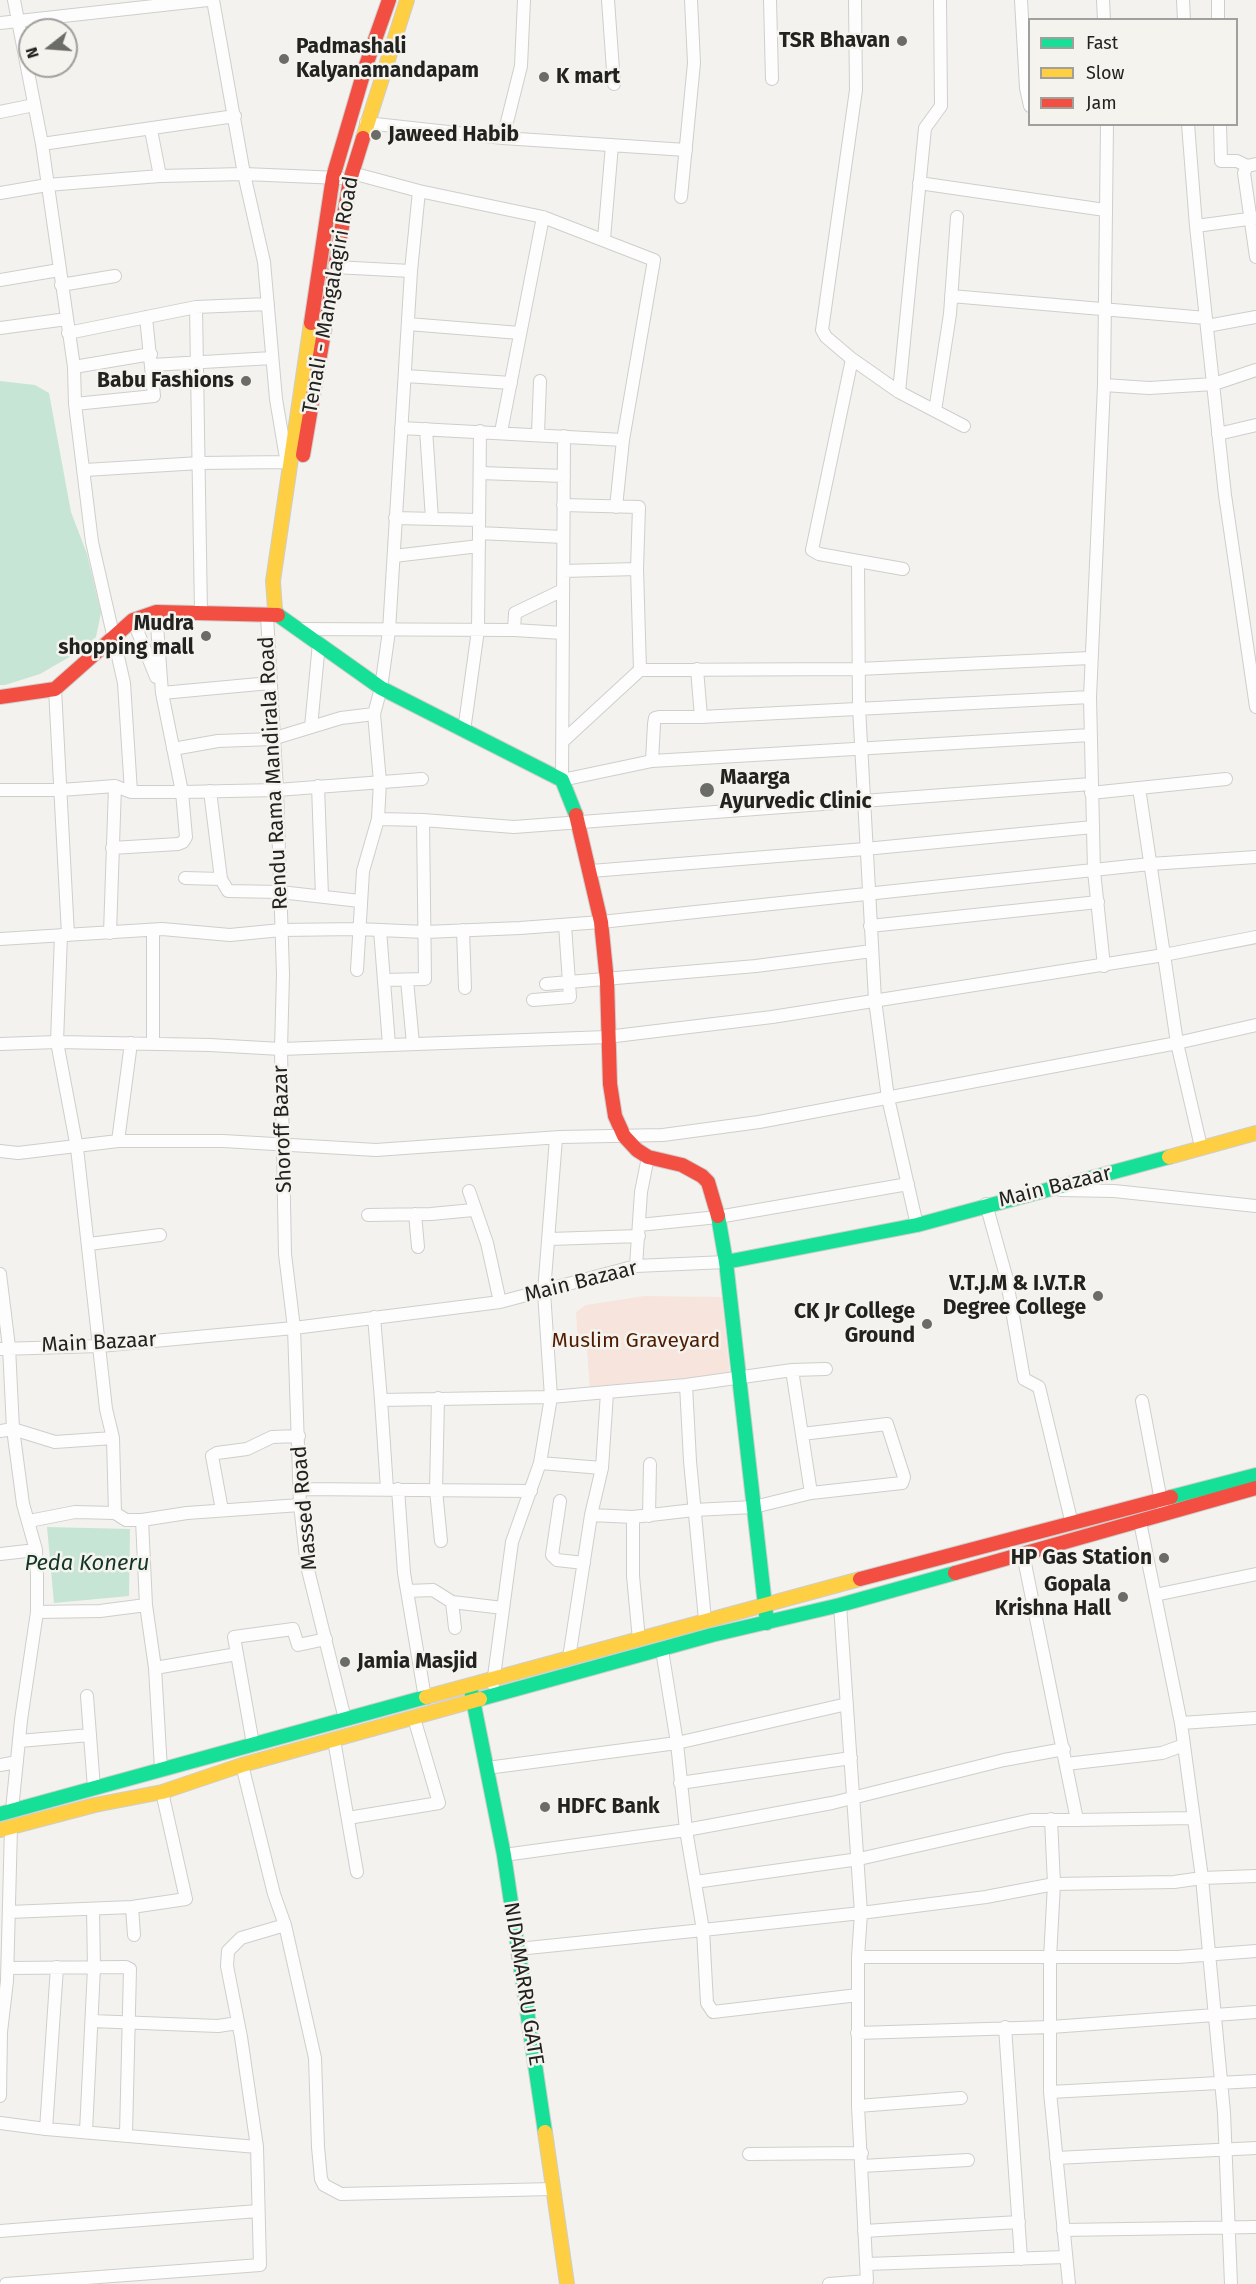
<!DOCTYPE html>
<html>
<head>
<meta charset="utf-8">
<style>
  body { margin:0 }
  #map { position:relative; width:1256px; height:2284px; overflow:hidden; background:#f3f2ef; font-family:"Fira Sans",sans-serif }
  canvas { display:block }
  .legend { position:absolute; left:1028px; top:18px; width:210px; height:108px; box-sizing:border-box; background:#f4f3ee; border:2px solid #a09f9c; margin:0; padding:8px 10px; list-style:none; font-size:18px; color:#222220 }
  .legend li { display:flex; align-items:center; gap:12px; height:30px }
  .legend b { width:30px; border:2px solid #a09f9c }
  .north { position:absolute; left:18px; top:18px; width:60px; height:60px; box-sizing:border-box; background:#f4f3ee; border:2px solid #a09f9c; border-radius:50%; rotate:253deg; font-size:16px; font-weight:700; line-height:24px; text-align:center; color:#222220 }
  .north::after { content:''; display:block; margin:auto; width:21px; height:27px; background:#6b6b68; clip-path:polygon(50% 0,100% 100%,50% 72%,0 100%) }
</style>
</head>
<body>
<div id="map">
<canvas width="1256" height="2284"></canvas>
<ul class="legend">
<li><b style="height:8px;background:#16e098"></b>Fast</li>
<li><b style="height:8px;background:#ffcf43"></b>Slow</li>
<li><b style="height:8px;background:#f24e42"></b>Jam</li>
</ul>
<div class="north">N</div>
</div>
<script>
const g = document.querySelector('canvas').getContext('2d');
g.lineJoin = 'round';
function fill(path, color) { g.fillStyle = color; g.fill(path, 'evenodd'); }
const shape = rows => new Path2D(rows.map(r => 'M' + r).join(''));
function strokePath(path, color, width, dash) { g.strokeStyle = color; g.lineWidth = width; g.lineCap = dash ? 'butt' : 'round'; g.setLineDash(dash || []); g.stroke(path); }
function write(font, color, halo, rows, align = 'center') {
  g.font = font + ' "Fira Sans",sans-serif'; g.lineWidth = 5; g.setLineDash([]); g.textBaseline = 'middle'; g.strokeStyle = halo; g.fillStyle = color; for (const [text, x, y, turn = 0] of rows) {
    g.save(); g.translate(x, y); g.rotate((+turn || 0) * Math.PI / 180); g.textAlign = isNaN(turn) ? turn : align; if (halo) g.strokeText(text, 0, 0); g.fillText(text, 0, 0); g.restore();
  }
}
fill(shape([
  [644,1296,722,1297,730,1376,590,1391,587,1349,578,1347,576,1312,586,1305]
]), '#f7e5dd');
fill(shape([
  [0,381,35,385,49,393,71,512,87,554,101,613,96,637,78,652,40,674,5,685,0,685],
  [47,1527,130,1529,129,1596,54,1603]
]), '#c6e5d4');
const street = shape([
  [14,0,42,144,74,367,75,404,92,542,124,683,131,792],
  [213,0,244,174,264,262,276,399,287,464],
  [608,0,614,84],
  [770,0,772,79],
  [855,0,856,90,822,330,826,337,852,359,899,392,964,426],
  [1021,0,1026,88,1030,106],
  [1103,0,1104,20],
  [1183,0,1184,20],
  [1218,20,1218,0],
  [0,23,208,0],
  [0,112,34,105],
  [366,123,503,138,686,150],
  [1188,124,1196,226,1225,495,1256,707],
  [1220,124,1221,161,1237,161,1247,166],
  [151,130,160,176],
  [503,138,521,66,524,0],
  [42,144,235,116],
  [1256,164,1247,166,1244,173,1256,257],
  [352,173,419,191,543,217,654,260,623,440,616,507],
  [919,183,1105,210],
  [0,193,47,185,160,176,244,174,340,178],
  [681,197,694,63,691,0],
  [1196,226,1256,218],
  [604,239,612,145],
  [334,267,411,271],
  [0,280,59,270],
  [61,285,115,276],
  [951,296,1206,318],
  [196,307,201,613],
  [408,324,520,333],
  [1207,326,1256,317],
  [0,328,67,319],
  [68,333,196,307,268,304],
  [852,359,812,550,819,554,903,569],
  [152,365,272,358],
  [74,367,151,354],
  [406,376,511,383],
  [1104,385,1149,388,1214,384,1256,370],
  [899,392,925,128,941,106,940,0],
  [75,404,154,396,146,317],
  [935,411,950,314,957,217],
  [401,428,623,440],
  [426,429,432,519],
  [501,432,543,217],
  [538,434,540,381],
  [1218,434,1256,425],
  [564,436,562,780,652,761,1090,735],
  [85,470,200,463,286,462],
  [480,473,564,476],
  [395,518,479,520],
  [479,533,563,537],
  [394,556,479,546],
  [858,561,859,707,875,1000,888,1098,917,1225],
  [563,571,637,569],
  [267,616,277,790,283,974,281,1049,285,1254,294,1328,300,1505,307,1566,345,1719],
  [133,620,156,677],
  [298,629,514,630,563,633],
  [514,630,515,613,563,590],
  [697,669,701,717],
  [640,670,859,669,1090,658],
  [55,689,68,935],
  [162,693,270,683],
  [311,727,319,643],
  [464,731,478,630,480,431],
  [563,741,640,670,637,569,639,507,563,505],
  [173,749,218,741,272,739,341,718,374,714],
  [652,761,654,724,655,718,659,717,701,717,1090,697],
  [115,786,131,792,182,792,277,790,422,779],
  [318,786,322,896],
  [1139,788,1226,779],
  [0,790,61,790,115,786,110,933],
  [210,791,221,879,228,891,280,892,360,901],
  [1091,793,1139,788,1164,955,1256,937],
  [423,820,514,827,1091,784],
  [112,848,178,844,183,842,186,837,182,792,162,693,156,612],
  [591,871,865,849,1093,827],
  [185,878,221,879],
  [870,926,1098,902],
  [153,930,153,1044],
  [380,930,389,1045],
  [463,930,465,988],
  [61,935,57,1042,77,1148,106,1409,113,1438,115,1513],
  [0,939,162,929,230,935,281,930,358,929,425,932,520,928,601,922,1150,864,1256,857],
  [1104,966,1094,871,1090,697,1104,385,1107,124],
  [357,970,363,871,378,819],
  [384,980,425,979,423,820,378,819,380,782,374,714,381,688,389,631,411,271,419,191],
  [407,980,413,1044],
  [546,984,756,966,872,951],
  [533,1000,570,997,565,925],
  [0,1044,57,1042,210,1045,281,1049,607,1037,772,1017,1164,955,1177,1043,1201,1147],
  [118,1141,131,1043],
  [0,1151,18,1153,118,1141,223,1141,376,1150,560,1137,663,1135,759,1122,1177,1043,1256,1025],
  [1060,1190,1114,1191,1256,1206],
  [469,1191,487,1243,500,1302],
  [986,1204,1006,1276,1024,1379,1039,1387,1072,1524],
  [415,1214,418,1247],
  [368,1215,431,1214,473,1210],
  [639,1225,718,1217,908,1184],
  [550,1239,639,1236],
  [89,1244,160,1235],
  [636,1266,641,1192,648,1157],
  [0,1274,9,1347,13,1429,23,1504,36,1550,37,1576,37,1612,21,1720,12,1810],
  [374,1317,381,1400],
  [0,1349,100,1346,294,1328,500,1302,636,1266,726,1262],
  [792,1370,811,1493],
  [686,1385,690,1461,705,1620],
  [438,1398,436,1490,441,1541],
  [1142,1401,1162,1506],
  [0,1431,13,1429,55,1442,113,1438],
  [540,1463,602,1468],
  [300,1489,531,1491],
  [387,1489,381,1400,551,1397,686,1385,792,1370,826,1369],
  [398,1489,404,1573,425,1698],
  [560,1501,552,1555,557,1560,584,1563],
  [222,1510,212,1456,217,1453,247,1449,272,1437,299,1436],
  [591,1515,633,1517,694,1510,754,1507,811,1493,902,1483,904,1477,887,1424,802,1434],
  [649,1516,650,1464],
  [633,1517,633,1576,639,1640],
  [142,1520,146,1605,155,1668,161,1769],
  [29,1521,75,1512,115,1513,126,1520,142,1520,187,1513,300,1505],
  [1140,1522,1181,1723,1202,1878,1224,2113,1231,2284],
  [0,1554,36,1550],
  [1023,1554,1077,1820,1193,1818],
  [407,1591,433,1590,452,1602,503,1608],
  [1155,1595,1256,1574],
  [452,1602,455,1628],
  [37,1612,100,1611,146,1605],
  [662,1650,677,1743,686,1830,703,1930,861,1913,986,1897,1054,1884,1174,1882,1202,1878,1256,1876],
  [569,1658,591,1515,602,1468,607,1393],
  [155,1668,237,1654],
  [493,1684,512,1542,540,1463,551,1397,544,1292,556,1138],
  [87,1696,94,1788],
  [1181,1723,1256,1718],
  [334,1740,357,1872],
  [19,1741,90,1735],
  [253,1744,234,1637,293,1629,298,1645,326,1639],
  [1066,1764,1162,1753,1184,1745],
  [0,1765,17,1762],
  [242,1765,274,1894,285,1925,315,2058,318,2147,321,2179,324,2185,341,2194,553,2189],
  [487,1768,677,1743,847,1704],
  [680,1783,851,1758],
  [348,1818,439,1803,414,1718],
  [1051,1819,1054,1884,1050,1958,1050,2092,1069,2284],
  [504,1855,686,1830,832,1803,1004,1760,1064,1749],
  [695,1882,859,1859,1031,1820,1077,1820],
  [132,1907,134,1935],
  [9,1912,132,1907,186,1899,162,1792],
  [518,1949,703,1930,707,2003,713,2012,858,1995],
  [858,1957,1178,1957,1256,1951],
  [8,1968,126,1967,130,1969,126,2134],
  [92,2021,218,2026,238,2023],
  [1005,2027,1021,2259],
  [857,2033,1051,2027,1256,2012],
  [1050,2092,1256,2081],
  [0,2096,1,2032,7,1981,11,1827],
  [858,2106,961,2098],
  [0,2123,46,2129,257,2147],
  [46,2129,57,1967],
  [86,2131,94,1968,93,1909],
  [749,2154,862,2153],
  [1056,2158,1256,2148],
  [862,2166,968,2160],
  [1063,2230,1256,2227],
  [0,2231,258,2211],
  [864,2231,1019,2222],
  [867,2264,1065,2257],
  [6,2284,260,2265,257,2147,241,2037,227,1966,228,1951,241,1938,285,1925],
  [829,2284,867,2281,858,2106,858,1957,861,1913,840,1605]
]);
const fast = shape([
  [275,610,278,615,381,688,562,780,576,815],
  [718,1216,726,1262,767,1623],
  [726,1262,917,1225,1169,1157],
  [1171,1497,1256,1475],
  [471,1690,504,1855,545,2132],
  [480,1699,712,1635,840,1605,955,1573],
  [0,1814,426,1697]
]);
const slow = shape([
  [363,138,407,0],
  [275,610,273,581,311,323],
  [1169,1157,1256,1133],
  [426,1697,860,1579],
  [0,1830,95,1805,162,1792,242,1765,480,1699],
  [545,2132,567,2284]
]);
const jam = shape([
  [311,323,333,177,365,68,389,0],
  [303,455,350,180,363,138],
  [0,697,55,689,133,620,156,612,278,615],
  [576,815,601,922,607,981,610,1084,615,1116,624,1136,637,1150,648,1157,682,1165,702,1176,708,1182,718,1216],
  [955,1573,1256,1488],
  [860,1579,1171,1497]
]);
strokePath(street, '#cececc', 14);
strokePath(fast, '#cececc', 16);
strokePath(slow, '#cececc', 16);
strokePath(jam, '#cececc', 16);
strokePath(street, '#fdfdfd', 12);
strokePath(fast, '#16e098', 14);
strokePath(slow, '#ffcf43', 14);
strokePath(jam, '#f24e42', 14);
for (const [x, y, r, color] of [
  [902,41,6,"#6b6b68"],
  [284,59,6,"#6b6b68"],
  [544,77,6,"#6b6b68"],
  [376,135,6,"#6b6b68"],
  [246,381,6,"#6b6b68"],
  [206,636,6,"#6b6b68"],
  [707,790,8,"#6b6b68"],
  [1098,1296,6,"#6b6b68"],
  [927,1324,6,"#6b6b68"],
  [1164,1558,6,"#6b6b68"],
  [1123,1597,6,"#6b6b68"],
  [345,1662,6,"#6b6b68"],
  [545,1807,6,"#6b6b68"]
]) { const dot = new Path2D(); dot.arc(x, y, r, 0, 2 * Math.PI); g.fillStyle = color; g.fill(dot); strokePath(dot, '#f4f3ee', 2); }
write('bold 21px', '#222220', '#f4f3ee', [
  ["TSR Bhavan",890,41],
  ["Padmashali",296,47,"left"],
  ["Kalyanamandapam",296,71,"left"],
  ["K mart",556,77,"left"],
  ["Jaweed Habib",388,135,"left"],
  ["Babu Fashions",234,381],
  ["Mudra",194,624],
  ["shopping mall",194,648],
  ["Maarga",720,778,"left"],
  ["Ayurvedic Clinic",720,802,"left"],
  ["V.T.J.M & I.V.T.R",1086,1284],
  ["Degree College",1086,1308],
  ["CK Jr College",915,1312],
  ["Ground",915,1336],
  ["HP Gas Station",1152,1558],
  ["Gopala",1111,1585],
  ["Krishna Hall",1111,1609],
  ["Jamia Masjid",357,1662,"left"],
  ["HDFC Bank",557,1807,"left"]
], 'right');
write('21px', '#222220', '#f4f3ee', [
  ["Tenali - Mangalagiri Road",331,295,-80],
  ["Rendu Rama Mandirala Road",274,773,-93],
  ["Shoroff Bazar",283,1129,-92],
  ["Main Bazaar",1055,1187,-14],
  ["Main Bazaar",581,1282,-14],
  ["Main Bazaar",99,1343,-3],
  ["Massed Road",305,1508,-95],
  ["NIDAMARRU GATE",523,1984,81]
]);
write('21px', '#511c02', '#f4f3ee', [
  ["Muslim Graveyard",636,1341]
]);
write('italic 22px', '#113626', '#f4f3ee', [
  ["Peda Koneru",87,1564]
]);
</script>
</body>
</html>
